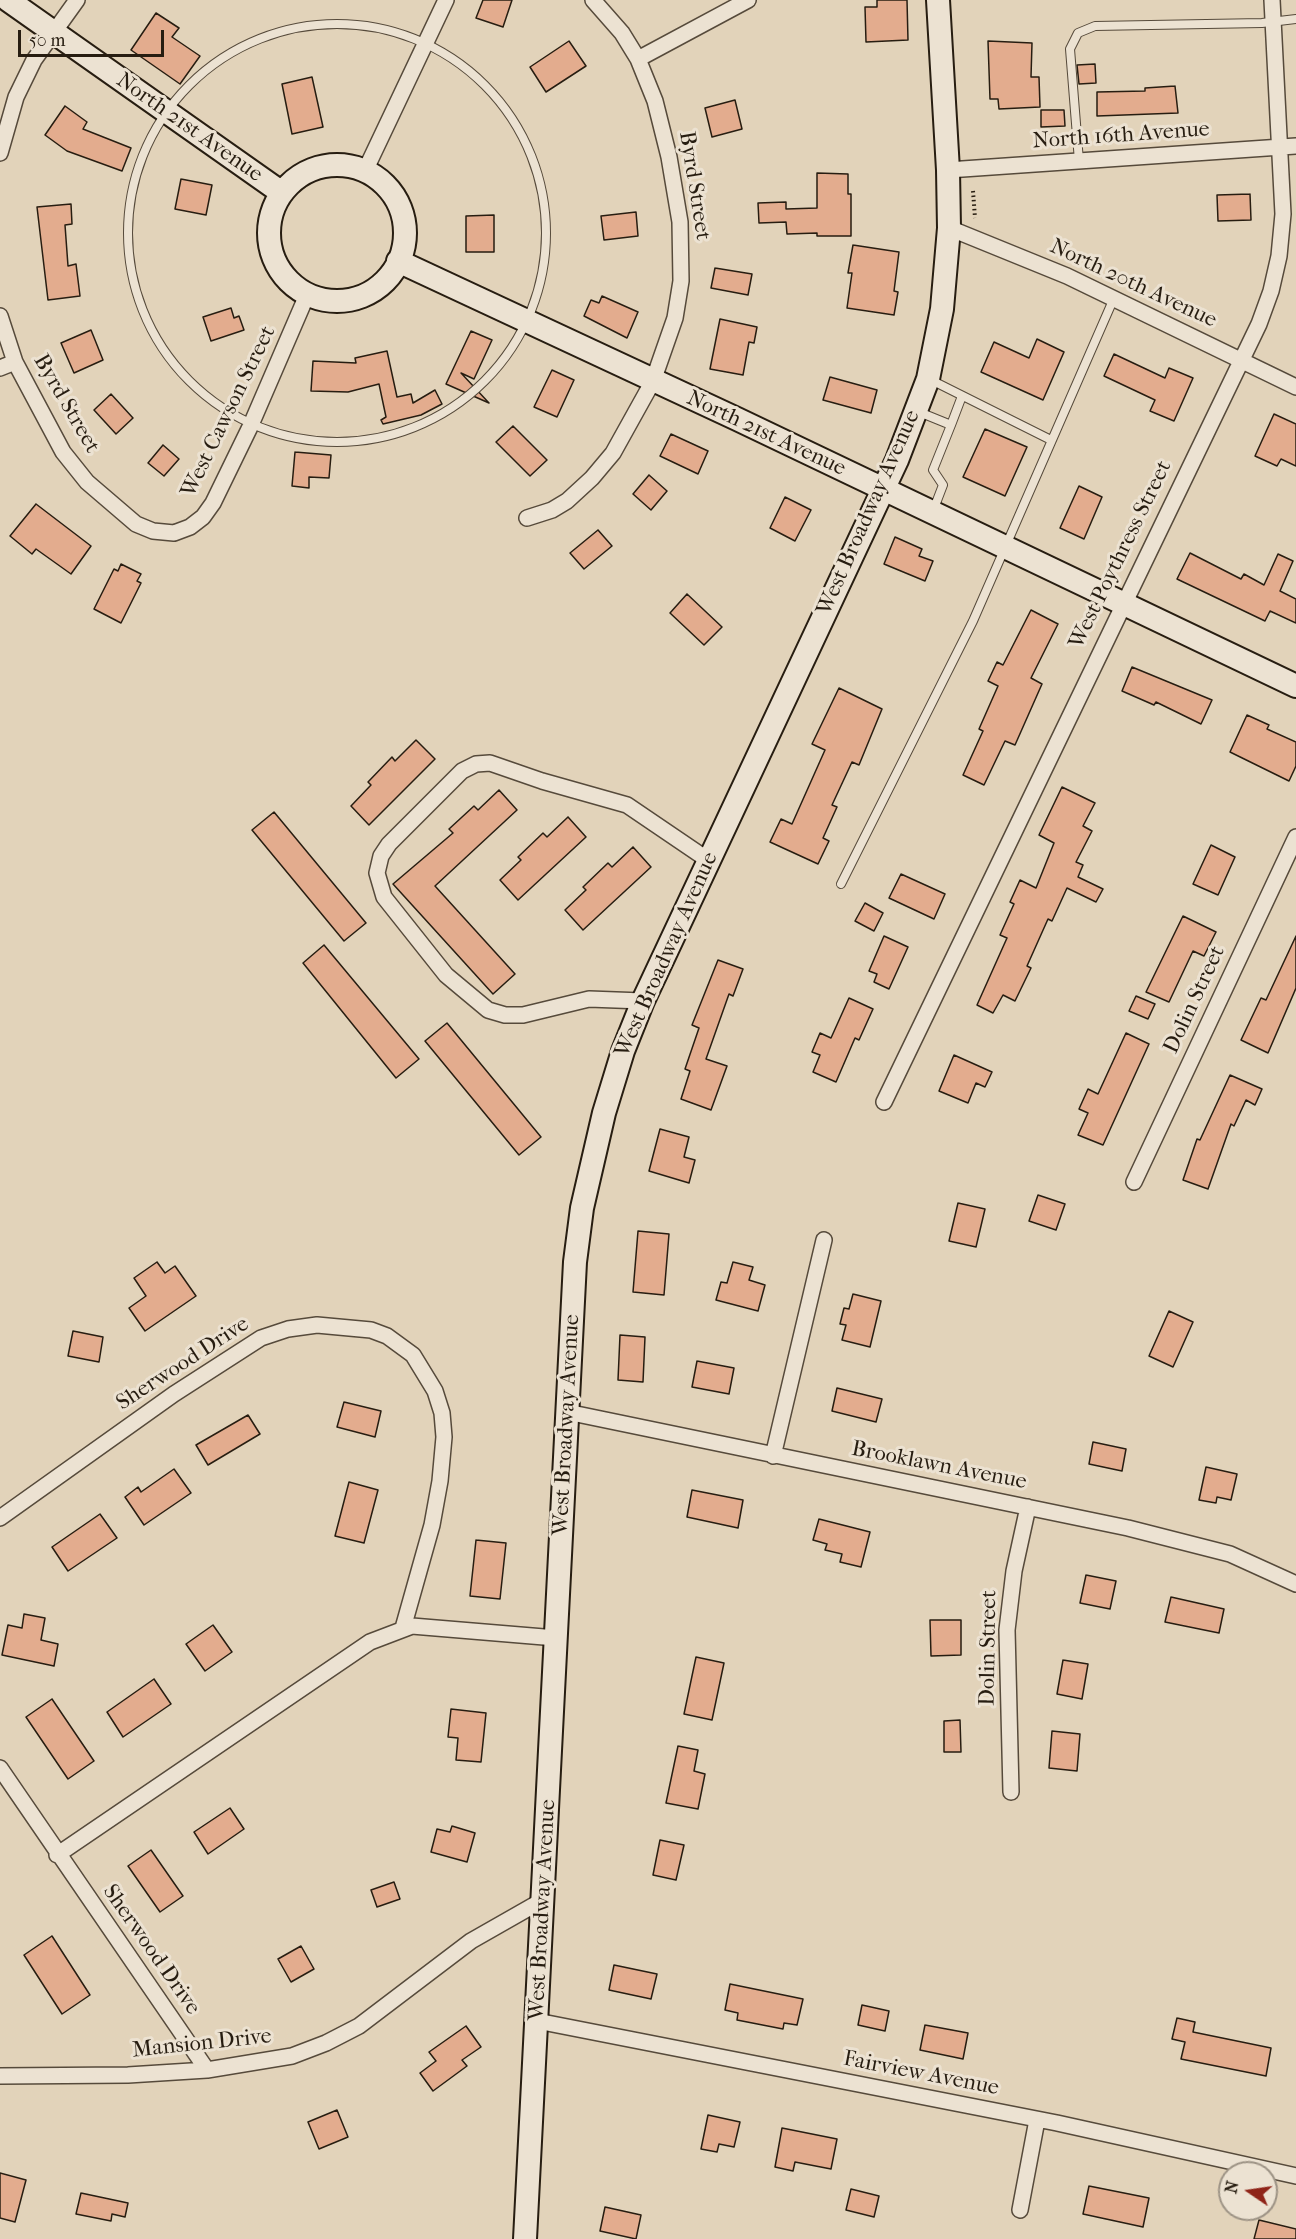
<!DOCTYPE html>
<html>
<head>
<meta charset="utf-8">
<style>
  body { margin:0 }
  #map { position:relative; width:1296px; height:2239px; overflow:hidden; background:#e2d3ba; font-family:"IM FELL French Canon",serif }
  canvas { display:block }
  .north { position:absolute; left:1218px; top:2161px; width:60px; height:60px; box-sizing:border-box; background:#ece2d2; border:2px solid #9d9385; border-radius:50%; rotate:283deg; font-size:16px; font-weight:700; line-height:24px; text-align:center; color:#271d11 }
  .north::after { content:''; display:block; margin:auto; width:21px; height:27px; background:#8f2418; clip-path:polygon(50% 0,100% 100%,50% 72%,0 100%) }
  .scale { position:absolute; left:18px; top:30px; width:146px; height:27px; box-sizing:border-box; border:3px solid #271d11; border-top:0; padding-left:8px; font-size:18px; line-height:21px; white-space:nowrap; color:#271d11; -webkit-text-stroke:4px #ece2d2; paint-order:stroke }
</style>
</head>
<body>
<div id="map">
<canvas width="1296" height="2239"></canvas>
<div class="north">N</div>
<div class="scale">50 m</div>
</div>
<script>
const g = document.querySelector('canvas').getContext('2d');
g.lineJoin = 'round';
function fill(path, color) { g.fillStyle = color; g.fill(path, 'evenodd'); }
const shape = rows => new Path2D(rows.map(r => 'M' + r).join(''));
function strokePath(path, color, width, dash) { g.strokeStyle = color; g.lineWidth = width; g.lineCap = dash ? 'butt' : 'round'; g.setLineDash(dash || []); g.stroke(path); }
function write(font, color, halo, rows, align = 'center') {
  g.font = font + ' "IM FELL French Canon",serif'; g.lineWidth = 6; g.setLineDash([]); g.textBaseline = 'middle'; g.strokeStyle = halo; g.fillStyle = color; for (const [text, x, y, turn = 0] of rows) {
    g.save(); g.translate(x, y); g.rotate((+turn || 0) * Math.PI / 180); g.textAlign = isNaN(turn) ? turn : align; if (halo) g.strokeText(text, 0, 0); g.fillText(text, 0, 0); g.restore();
  }
}
const building = shape([
  [483,0,512,0,503,27,476,18,483,0],
  [877,0,907,0,908,40,866,42,865,7,877,7,877,0],
  [156,13,179,28,172,37,200,56,180,84,131,50,156,13],
  [569,41,586,66,546,92,530,67,569,41],
  [988,41,1032,43,1031,77,1039,77,1040,107,999,109,998,99,990,99,988,41],
  [1095,64,1096,83,1079,84,1077,65,1095,64],
  [312,77,323,127,292,134,282,84,312,77],
  [1175,86,1178,113,1097,116,1097,92,1145,91,1145,88,1175,86],
  [735,100,742,129,712,137,705,108,735,100],
  [65,106,87,122,83,129,131,148,122,171,67,151,45,135,65,106],
  [1041,110,1064,110,1065,126,1041,127,1041,110],
  [817,173,848,174,848,194,851,194,851,236,817,236,817,233,787,234,786,222,759,223,758,203,786,202,786,209,817,208,817,173],
  [181,179,212,185,206,215,175,209,181,179],
  [1250,194,1251,220,1218,221,1217,195,1250,194],
  [71,204,72,224,65,225,68,266,76,264,80,296,48,300,37,207,71,204],
  [636,212,638,236,604,240,601,216,636,212],
  [494,215,494,252,466,252,466,216,494,215],
  [853,245,899,252,894,291,898,292,894,315,847,308,852,273,848,273,853,245],
  [715,268,752,274,748,295,711,288,715,268],
  [602,296,638,312,627,338,584,316,591,300,599,303,602,296],
  [231,308,234,318,239,316,244,330,211,341,203,317,231,308],
  [720,319,757,327,754,343,749,342,743,375,710,369,720,319],
  [91,330,103,360,74,373,61,343,91,330],
  [471,331,492,340,474,379,461,373,489,403,446,384,471,331],
  [1037,339,1064,352,1043,400,981,372,994,342,1029,358,1037,339],
  [387,351,397,397,411,394,413,403,435,390,442,404,421,415,383,424,381,420,386,417,379,384,348,392,311,391,313,361,356,363,355,358,387,351],
  [1114,354,1165,378,1169,368,1193,378,1174,421,1150,411,1155,400,1104,376,1114,354],
  [552,370,574,380,557,417,534,407,552,370],
  [830,377,877,390,871,413,823,400,830,377],
  [111,394,133,418,116,434,94,410,111,394],
  [1274,414,1296,424,1296,466,1281,459,1277,466,1255,456,1274,414],
  [513,426,547,460,530,476,496,442,513,426],
  [985,429,1027,447,1005,496,963,477,985,429],
  [671,434,708,451,698,474,660,456,671,434],
  [163,445,179,459,164,476,148,463,163,445],
  [295,452,331,455,329,478,309,477,309,488,292,486,295,452],
  [649,475,667,491,651,510,633,494,649,475],
  [1079,486,1102,497,1084,539,1060,528,1079,486],
  [785,497,811,510,795,541,770,528,785,497],
  [36,504,91,546,71,574,36,549,32,554,10,536,36,504],
  [598,530,612,546,584,569,570,553,598,530],
  [895,537,922,549,919,556,933,561,925,581,884,564,895,537],
  [1190,553,1241,579,1244,574,1264,585,1278,554,1293,561,1280,591,1296,599,1296,623,1270,611,1265,621,1177,579,1190,553],
  [121,564,141,574,137,581,141,583,121,623,94,609,114,569,118,571,121,564],
  [687,594,722,627,704,645,670,613,687,594],
  [1031,610,1058,624,1031,678,1042,684,1015,745,1005,741,984,785,963,775,983,731,979,729,998,686,988,681,997,662,1003,665,1031,610],
  [1132,667,1212,700,1201,724,1156,702,1154,705,1122,691,1132,667],
  [839,688,882,709,859,765,852,762,832,805,837,807,823,838,829,841,818,864,770,842,781,819,792,824,825,750,812,744,839,688],
  [1247,715,1269,725,1267,729,1296,742,1296,766,1289,781,1230,752,1247,715],
  [416,740,435,759,369,825,351,806,371,785,368,782,392,757,395,761,416,740],
  [1062,787,1095,803,1083,826,1092,831,1076,862,1083,865,1078,877,1103,889,1096,902,1067,888,1052,921,1048,919,1027,966,1031,968,1015,1001,1003,995,993,1013,977,1005,1007,938,1000,935,1014,904,1010,902,1020,880,1036,888,1054,843,1039,835,1062,787],
  [499,790,517,810,435,886,515,974,493,994,393,884,453,833,449,829,474,806,478,810,499,790],
  [274,812,366,923,344,941,252,830,274,812],
  [568,817,586,837,518,900,500,880,521,860,518,857,543,833,547,837,568,817],
  [1211,845,1235,857,1218,895,1193,884,1211,845],
  [633,847,651,867,583,930,565,910,586,890,583,887,608,863,612,867,633,847],
  [901,874,945,894,934,919,889,898,901,874],
  [865,903,883,913,874,931,855,921,865,903],
  [1183,916,1216,932,1204,956,1193,951,1169,1002,1146,992,1183,916],
  [884,936,908,947,889,989,874,982,877,974,869,971,884,936],
  [1296,936,1296,988,1268,1053,1241,1040,1261,998,1266,1000,1296,936],
  [324,945,419,1059,396,1078,303,963,324,945],
  [718,960,743,969,733,996,729,994,706,1059,727,1066,711,1110,681,1099,690,1071,685,1069,699,1028,692,1025,718,960],
  [1136,996,1155,1004,1148,1019,1129,1011,1136,996],
  [849,998,873,1009,859,1040,855,1038,836,1082,813,1072,820,1055,812,1052,820,1033,831,1038,849,998],
  [447,1023,541,1137,519,1155,425,1041,447,1023],
  [1126,1033,1149,1044,1103,1145,1078,1135,1088,1113,1079,1109,1088,1089,1098,1094,1126,1033],
  [954,1055,992,1072,985,1087,976,1083,968,1103,939,1091,954,1055],
  [1230,1075,1262,1089,1255,1105,1246,1100,1234,1126,1231,1124,1208,1189,1183,1180,1197,1139,1200,1140,1230,1075],
  [660,1129,689,1137,684,1157,695,1160,689,1183,649,1171,660,1129],
  [1038,1195,1065,1204,1056,1230,1029,1221,1038,1195],
  [958,1203,985,1209,976,1247,949,1241,958,1203],
  [638,1231,669,1234,664,1295,633,1292,638,1231],
  [157,1262,165,1273,175,1266,196,1296,145,1331,129,1308,146,1296,134,1278,157,1262],
  [733,1262,753,1267,749,1280,765,1285,758,1311,716,1300,721,1282,727,1283,733,1262],
  [853,1294,881,1301,870,1347,842,1340,846,1325,840,1324,844,1308,849,1309,853,1294],
  [1169,1311,1193,1322,1173,1367,1149,1356,1169,1311],
  [73,1331,103,1337,99,1362,68,1356,73,1331],
  [620,1335,645,1337,643,1382,618,1380,620,1335],
  [697,1361,734,1368,729,1394,692,1387,697,1361],
  [837,1388,882,1399,876,1422,832,1411,837,1388],
  [344,1402,381,1411,375,1437,337,1427,344,1402],
  [248,1415,260,1434,208,1465,196,1445,248,1415],
  [1093,1442,1126,1449,1122,1471,1089,1464,1093,1442],
  [1206,1467,1237,1474,1231,1500,1217,1497,1216,1503,1199,1500,1206,1467],
  [174,1469,191,1493,144,1525,125,1497,138,1487,141,1492,174,1469],
  [349,1482,378,1490,364,1543,335,1536,349,1482],
  [692,1490,743,1500,738,1528,687,1517,692,1490],
  [100,1514,117,1538,68,1571,52,1547,100,1514],
  [819,1519,870,1532,861,1567,840,1562,842,1554,825,1550,827,1544,813,1540,819,1519],
  [476,1540,506,1543,500,1599,470,1596,476,1540],
  [1086,1575,1116,1581,1110,1609,1080,1603,1086,1575],
  [1171,1597,1224,1609,1219,1633,1165,1622,1171,1597],
  [24,1614,45,1618,41,1640,58,1644,54,1666,2,1655,8,1625,22,1628,24,1614],
  [930,1620,961,1620,961,1655,931,1656,930,1620],
  [213,1625,232,1652,205,1671,186,1644,213,1625],
  [696,1657,724,1663,712,1720,684,1714,696,1657],
  [1063,1660,1088,1664,1082,1699,1057,1694,1063,1660],
  [154,1679,171,1704,123,1737,107,1712,154,1679],
  [52,1699,94,1761,68,1779,26,1717,52,1699],
  [451,1709,486,1713,481,1762,456,1760,458,1738,448,1737,451,1709],
  [960,1720,961,1752,944,1752,944,1721,960,1720],
  [1052,1731,1080,1734,1077,1771,1049,1768,1052,1731],
  [678,1746,698,1750,694,1771,705,1774,698,1809,666,1803,678,1746],
  [230,1808,244,1829,208,1854,194,1832,230,1808],
  [452,1826,475,1833,467,1862,431,1852,437,1829,450,1832,452,1826],
  [660,1840,684,1845,676,1880,653,1875,660,1840],
  [151,1850,183,1896,160,1912,128,1866,151,1850],
  [394,1882,400,1899,377,1907,371,1890,394,1882],
  [52,1936,90,1995,62,2014,24,1955,52,1936],
  [301,1946,314,1969,291,1982,278,1959,301,1946],
  [614,1965,657,1974,651,1999,609,1990,614,1965],
  [730,1984,803,1999,797,2025,784,2023,783,2029,737,2020,738,2013,725,2010,730,1984],
  [862,2005,889,2011,885,2031,858,2025,862,2005],
  [1177,2018,1195,2022,1193,2032,1271,2048,1266,2076,1181,2059,1185,2042,1172,2039,1177,2018],
  [925,2025,968,2033,963,2059,920,2050,925,2025],
  [466,2026,481,2047,462,2060,467,2066,433,2091,420,2073,436,2061,429,2052,466,2026],
  [337,2110,348,2137,319,2149,308,2122,337,2110],
  [708,2115,740,2122,734,2147,719,2144,717,2152,701,2149,708,2115],
  [782,2128,837,2139,831,2169,795,2162,793,2171,775,2167,782,2128],
  [0,2173,26,2180,15,2222,0,2218,0,2173],
  [1089,2186,1149,2198,1143,2227,1083,2214,1089,2186],
  [851,2189,879,2196,874,2217,846,2210,851,2189],
  [81,2193,128,2203,125,2217,112,2214,111,2221,76,2214,81,2193],
  [605,2207,641,2215,636,2239,600,2231,605,2207],
  [1259,2220,1296,2229,1296,2239,1254,2239,1259,2220]
]);
fill(building, '#e3ac8e');
strokePath(building, '#271d11', 1.5);
const lane = shape([
  '128 233a209 209 0 1 1 418 0a209 209 0 1 1-418 0Z',
  [1079,161,1070,49,1078,33,1095,26,1262,23,1296,19],
  [929,379,1051,440],
  [919,412,951,425,933,470,943,485,933,511],
  [951,425,962,396],
  [841,884,973,621,1114,298]
]);
const street = shape([
  [638,59,748,0],
  [0,153,16,97,34,60,77,0],
  [948,170,1296,146],
  [365,171,446,0],
  [949,228,1067,276,1296,387],
  [0,316,15,362,63,452,87,482,136,524,153,531,174,533,190,527,203,517,213,503,250,427,307,295],
  [0,368,15,362],
  [527,518,552,510,567,501,592,478,613,453,653,381,675,318,681,281,680,222,669,157,655,101,638,59,622,33,593,0],
  [643,1001,589,999,523,1015,505,1015,488,1010,446,975,384,897,377,873,381,856,389,844,462,771,476,764,490,763,542,781,627,805,708,860],
  [884,1102,1259,324,1271,291,1279,256,1283,214,1272,0],
  [1134,1182,1296,837],
  [567,1412,1128,1528,1230,1554,1296,1584],
  [773,1456,824,1240],
  [0,1518,174,1394,261,1338,288,1329,317,1325,371,1330,387,1336,413,1355,435,1391,442,1413,444,1437,440,1481,432,1525,403,1628],
  [0,1768,207,2070],
  [1011,1792,1007,1630,1014,1571,1028,1507],
  [57,1855,370,1642,412,1626,556,1638],
  [537,2021,1057,2123,1296,2176],
  [0,2076,128,2075,207,2070,292,2056,326,2043,359,2026,471,1941,543,1900],
  [1020,2210,1037,2120]
]);
const secondary = shape([
  [8,0,282,193],
  '269 233a68 68 0 1 1 136 0a68 68 0 1 1-136 0Z',
  [398,261,737,419,1296,686],
  [525,2239,575,1262,582,1208,604,1113,623,1051,643,1001,897,460,928,379,942,309,949,228,948,170,938,0]
]);
strokePath(lane, '#564a3b', 10);
strokePath(street, '#564a3b', 18);
strokePath(secondary, '#271d11', 26);
strokePath(shape([
  [973,191,975,218]
]), '#271d11', 4, [1.5, 3]);
strokePath(lane, '#ece2d2', 8);
strokePath(street, '#ece2d2', 15);
strokePath(secondary, '#ece2d2', 22);
write('22px', '#271d11', '#ece2d2', [
  ["North 21st Avenue",189,128,35],
  ["North 16th Avenue",1121,136,-4],
  ["Byrd Street",694,186,81],
  ["North 20th Avenue",1133,284,25],
  ["Byrd Street",66,404,60],
  ["West Cawson Street",229,412,-64],
  ["North 21st Avenue",766,434,25],
  ["West Broadway Avenue",869,513,-66],
  ["West Poythress Street",1121,555,-64],
  ["West Broadway Avenue",667,955,-66],
  ["Dolin Street",1195,1000,-65],
  ["Sherwood Drive",183,1364,-33],
  ["West Broadway Avenue",567,1425,-87],
  ["Brooklawn Avenue",939,1466,11],
  ["Dolin Street",989,1648,-89],
  ["West Broadway Avenue",543,1910,-87],
  ["Sherwood Drive",151,1950,55],
  ["Mansion Drive",202,2044,-6],
  ["Fairview Avenue",921,2074,11]
]);
</script>
</body>
</html>
